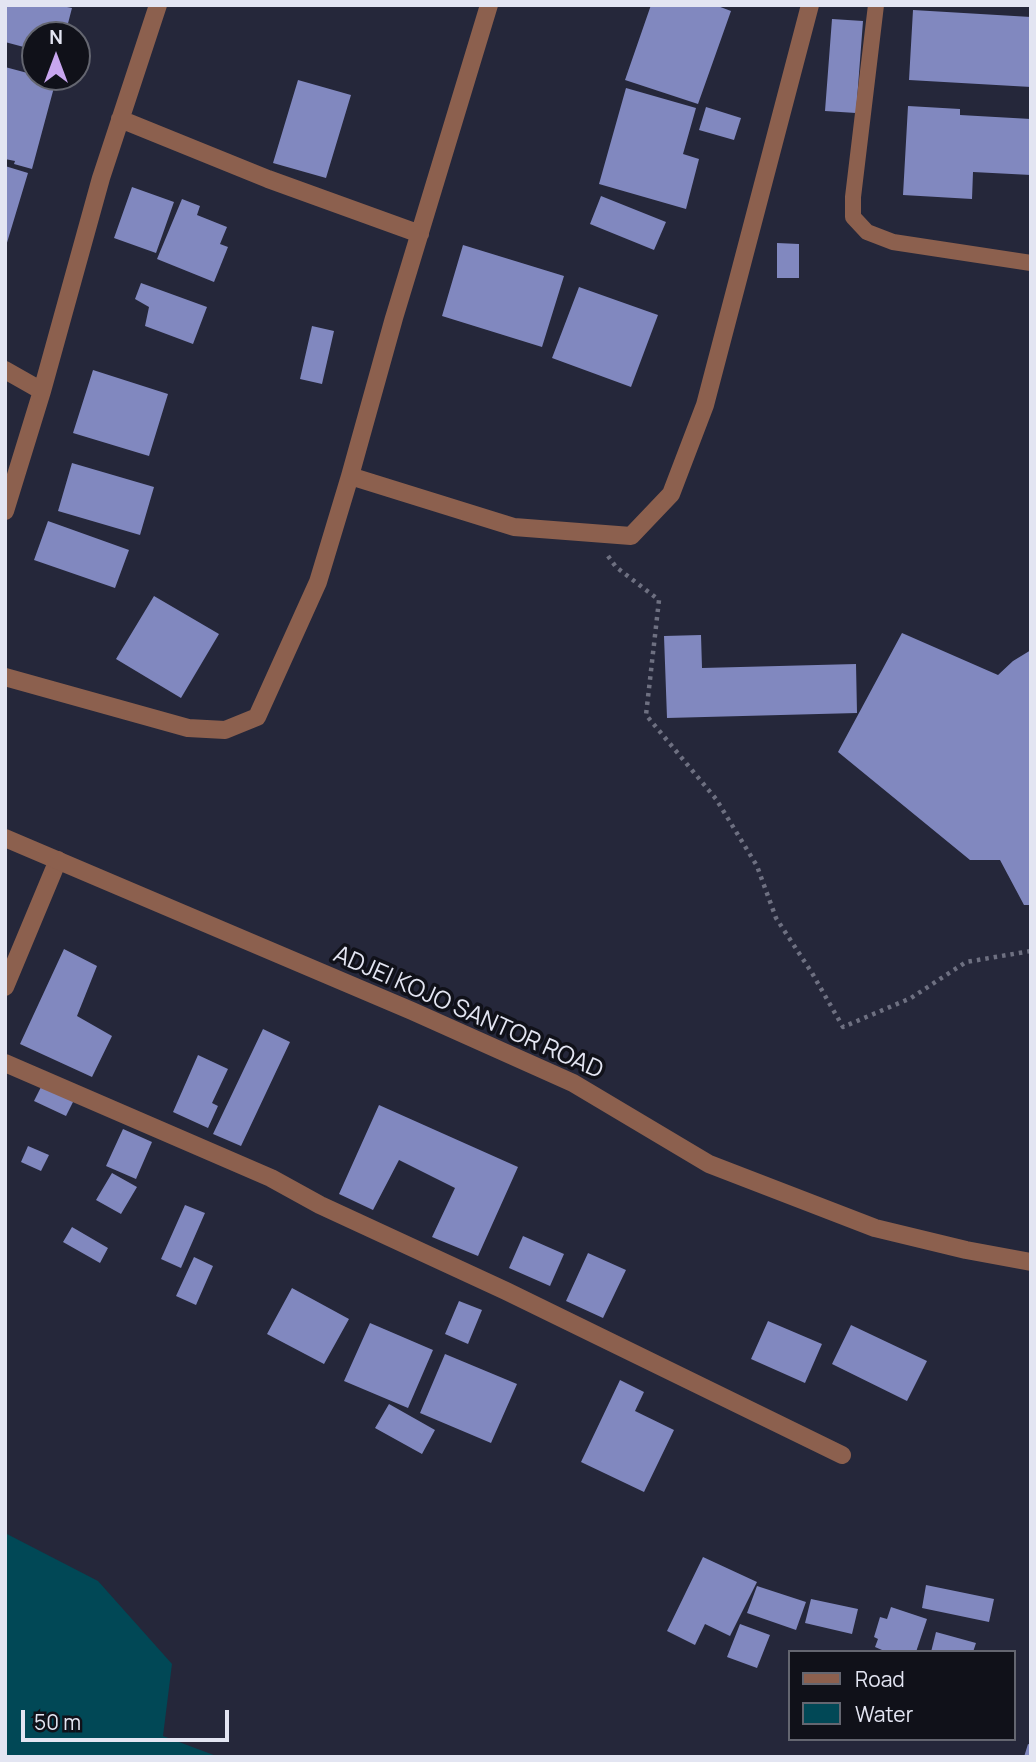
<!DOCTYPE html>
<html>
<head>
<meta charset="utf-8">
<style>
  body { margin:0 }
  #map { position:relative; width:1036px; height:1762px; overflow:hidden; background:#25273a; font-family:Manrope,sans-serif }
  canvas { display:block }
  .frame { position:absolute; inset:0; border:7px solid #e3e5f2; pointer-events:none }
  .legend { position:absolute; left:788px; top:1650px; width:228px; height:91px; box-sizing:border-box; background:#101119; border:2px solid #646670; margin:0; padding:9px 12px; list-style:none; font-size:21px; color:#e3e5f2 }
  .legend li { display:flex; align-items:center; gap:14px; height:35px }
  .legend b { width:35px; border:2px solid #646670 }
  .north { position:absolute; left:21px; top:21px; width:70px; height:70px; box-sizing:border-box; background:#101119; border:2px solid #646670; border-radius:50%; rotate:0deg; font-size:19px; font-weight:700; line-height:28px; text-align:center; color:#e3e5f2 }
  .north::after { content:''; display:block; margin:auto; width:24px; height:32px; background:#c8a6ef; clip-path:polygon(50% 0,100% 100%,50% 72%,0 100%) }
  .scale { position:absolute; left:21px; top:1710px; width:208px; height:32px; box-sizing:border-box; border:4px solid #e3e5f2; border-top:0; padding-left:9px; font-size:21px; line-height:24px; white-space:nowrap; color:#e3e5f2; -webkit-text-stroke:5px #101119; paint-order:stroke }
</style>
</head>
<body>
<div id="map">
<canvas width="1036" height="1762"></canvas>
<div class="frame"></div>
<ul class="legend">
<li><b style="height:9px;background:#8c604e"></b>Road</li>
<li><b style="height:19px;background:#014856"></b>Water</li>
</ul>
<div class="north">N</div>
<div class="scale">50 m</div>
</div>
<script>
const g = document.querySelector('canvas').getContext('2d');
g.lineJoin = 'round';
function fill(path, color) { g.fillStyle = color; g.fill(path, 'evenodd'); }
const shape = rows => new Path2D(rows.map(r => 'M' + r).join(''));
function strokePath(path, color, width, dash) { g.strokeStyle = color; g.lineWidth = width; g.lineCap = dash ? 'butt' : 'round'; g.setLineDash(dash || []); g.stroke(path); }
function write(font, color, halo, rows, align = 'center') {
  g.font = font + ' Manrope,sans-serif'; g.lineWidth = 7; g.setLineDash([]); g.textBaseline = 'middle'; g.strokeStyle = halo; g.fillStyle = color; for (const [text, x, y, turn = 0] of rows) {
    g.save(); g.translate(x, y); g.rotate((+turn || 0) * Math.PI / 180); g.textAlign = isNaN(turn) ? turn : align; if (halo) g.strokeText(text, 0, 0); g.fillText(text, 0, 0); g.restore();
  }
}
fill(shape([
  [5,1533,98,1581,172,1664,163,1736,219,1757,5,1757]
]), '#014856');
fill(shape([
  [5,5,67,5,67,7,72,8,65,35,35,35,35,50,5,42],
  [651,5,715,5,731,11,698,104,625,80],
  [913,10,1031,17,1031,87,909,80],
  [832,19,863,21,856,113,825,111],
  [5,67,35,75,35,77,43,77,56,80,32,169,14,164,15,161,5,159],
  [298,80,351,95,326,178,273,163],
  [626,88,696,108,683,154,699,159,686,209,599,184],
  [908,106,960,109,960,115,1031,119,1031,175,973,172,972,199,903,195],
  [706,107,741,118,734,140,699,130],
  [5,166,28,173,6,246,5,246],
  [132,187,174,202,156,253,114,238],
  [601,196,666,222,654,250,590,224],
  [182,199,200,206,197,215,227,227,220,244,228,247,214,282,157,259],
  [777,243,799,244,799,278,777,278],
  [463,245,564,276,542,347,442,316],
  [141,283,207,307,193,344,145,326,149,307,135,299],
  [579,287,658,315,631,387,552,358],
  [312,326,334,331,322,384,300,379],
  [93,370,168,394,149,456,73,433],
  [72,463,154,487,140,535,58,511],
  [48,521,129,550,115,588,34,560],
  [154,596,219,634,181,698,116,659],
  [902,633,998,675,1013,661,1031,650,1031,905,1024,905,1000,860,970,860,838,752],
  [701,635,702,668,856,664,857,713,667,718,664,636],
  [64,949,97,966,77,1016,112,1036,92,1077,20,1044],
  [263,1029,290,1042,241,1146,213,1134],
  [198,1055,228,1069,212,1103,218,1106,208,1128,173,1112],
  [43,1083,75,1098,66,1116,34,1101],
  [379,1105,518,1167,478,1256,432,1237,455,1188,399,1160,373,1210,339,1194],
  [123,1129,152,1142,136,1179,106,1166],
  [28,1146,49,1155,41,1171,21,1162],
  [112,1173,137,1187,121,1214,96,1200],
  [185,1205,205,1213,181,1268,161,1259],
  [72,1227,108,1248,100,1263,63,1242],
  [523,1236,564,1254,550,1286,509,1268],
  [588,1253,626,1270,603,1318,566,1301],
  [194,1257,213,1266,196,1305,176,1296],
  [292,1288,349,1319,324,1364,267,1334],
  [459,1301,482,1310,468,1344,445,1334],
  [768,1321,822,1344,805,1383,751,1359],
  [370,1323,433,1350,408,1408,344,1381],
  [851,1325,927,1361,907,1401,832,1364],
  [445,1354,517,1384,491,1443,420,1413],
  [620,1380,644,1392,635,1411,674,1430,644,1492,581,1462],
  [389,1404,435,1430,422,1454,375,1428],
  [703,1557,757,1582,730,1636,705,1624,695,1645,667,1631],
  [926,1585,994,1599,989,1622,922,1608],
  [757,1586,806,1602,796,1630,747,1613],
  [811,1599,858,1609,852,1634,805,1623],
  [891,1607,927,1619,916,1652,882,1652,882,1650,875,1647,878,1639,874,1637,880,1617,887,1619],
  [740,1624,770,1635,757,1668,727,1657],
  [936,1632,976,1643,973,1652,931,1652],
  [1028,1744,1031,1745,1031,1757,1024,1757]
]), '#8188bf');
strokePath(shape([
  [608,556,616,567,659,600,646,715,716,799,757,866,776,918,812,973,843,1027,911,998,966,962,1031,951]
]), '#6e7081', 4.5, [3.5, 5]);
strokePath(shape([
  [876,5,853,197,853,217,867,232,893,242,1031,263]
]), '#8c604e', 16);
strokePath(shape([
  [120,119,268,179,420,234],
  [5,370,42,391],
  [350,476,514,527,631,536,671,494,705,405,810,5],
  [5,511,42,391,101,178,158,5],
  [5,677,188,728,225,730,257,717,318,582,350,476,394,318,489,5],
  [5,987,58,860],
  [5,1063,271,1178,320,1205,506,1291,842,1455]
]), '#8c604e', 18);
strokePath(shape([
  [5,838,412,1011,573,1083,709,1164,875,1228,966,1250,1031,1262]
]), '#8c604e', 18);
write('24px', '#e3e5f2', '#101119', [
  ["ADJEI KOJO SANTOR ROAD",468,1013,24]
]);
</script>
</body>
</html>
